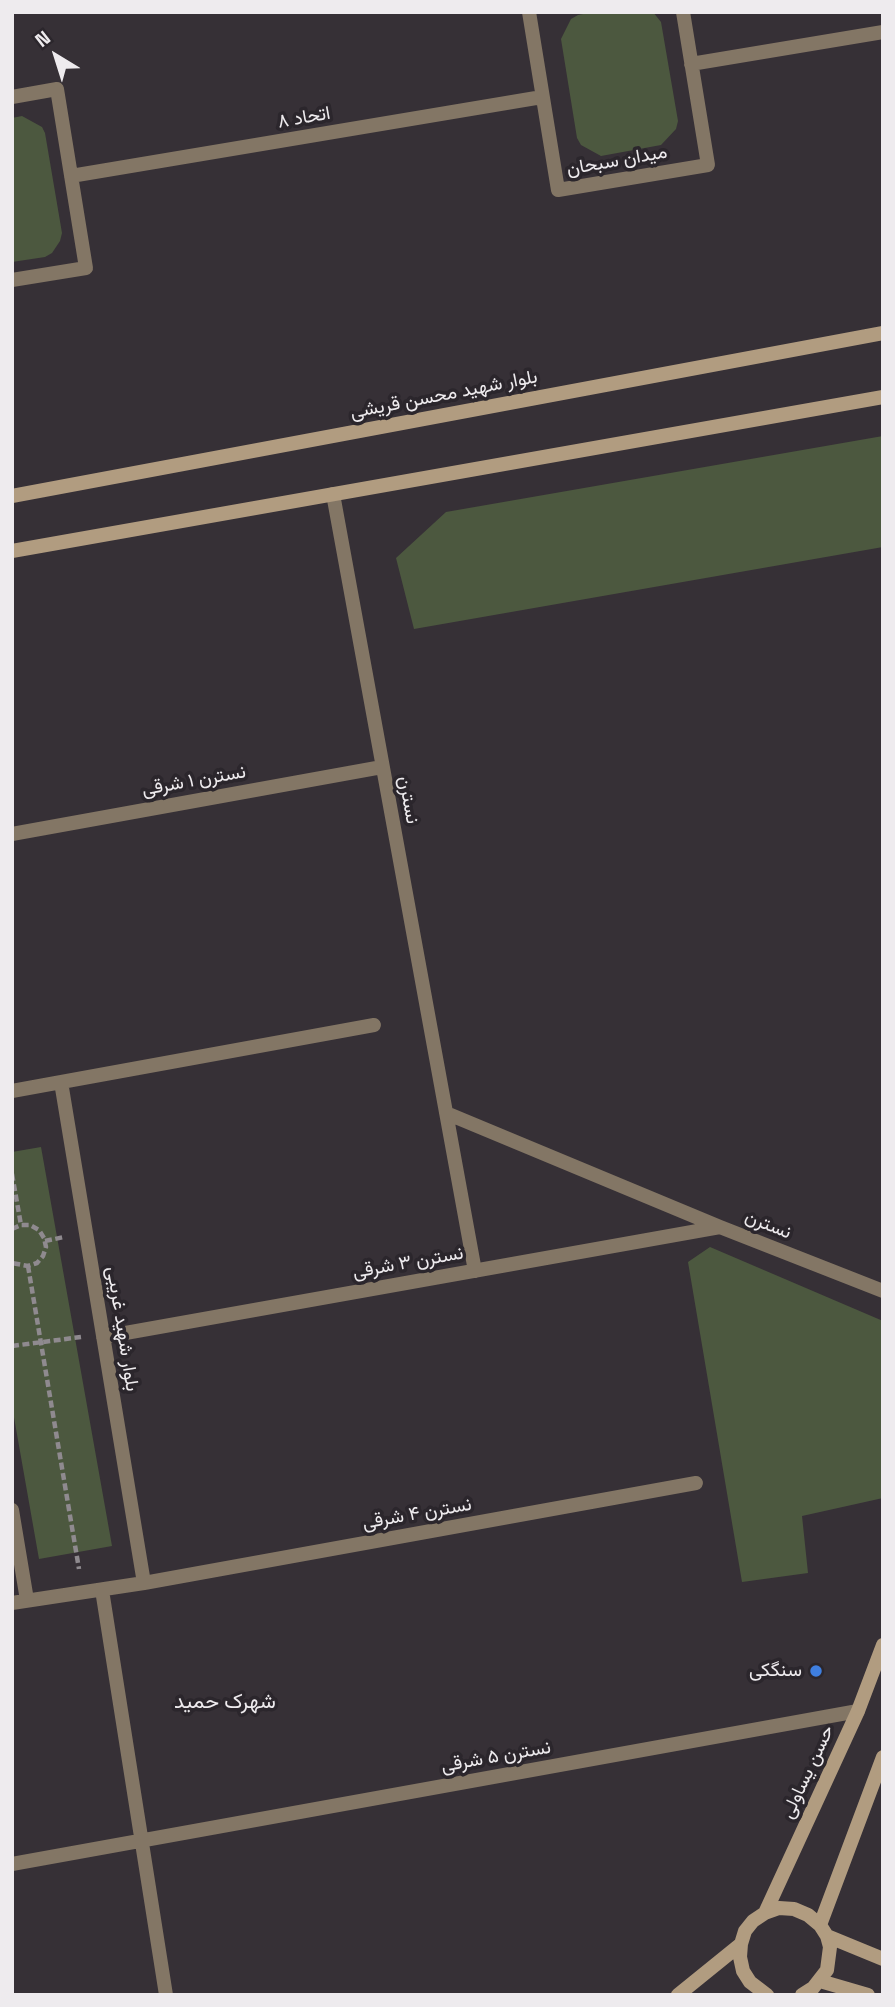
<!DOCTYPE html>
<html>
<head>
<meta charset="utf-8">
<style>
  body { margin:0 }
  #map { position:relative; width:895px; height:2007px; overflow:hidden; background:#363036; font-family:"Space Grotesk",sans-serif }
  canvas { display:block }
  .frame { position:absolute; inset:0; border:14px solid #eeebee; pointer-events:none }
  .north { position:absolute; left:21px; top:21px; width:70px; height:70px; -webkit-text-stroke:5px #2b262c; paint-order:stroke; rotate:322deg; font-size:19px; font-weight:700; line-height:28px; text-align:center; color:#eeebee }
  .north::after { content:''; display:block; margin:auto; width:24px; height:32px; background:#eeebee; clip-path:polygon(50% 0,100% 100%,50% 72%,0 100%) }
</style>
</head>
<body>
<div id="map">
<canvas width="895" height="2007"></canvas>
<div class="frame"></div>
<div class="north">N</div>
</div>
<script>
const g = document.querySelector('canvas').getContext('2d');
g.lineJoin = 'round';
function fill(path, color) { g.fillStyle = color; g.fill(path, 'evenodd'); }
const shape = rows => new Path2D(rows.map(r => 'M' + r).join(''));
function strokePath(path, color, width, dash) { g.strokeStyle = color; g.lineWidth = width; g.lineCap = dash ? 'butt' : 'round'; g.setLineDash(dash || []); g.stroke(path); }
function write(font, color, halo, rows, align = 'center') {
  g.font = font + ' "Space Grotesk",Vazirmatn,sans-serif'; g.lineWidth = 7; g.setLineDash([]); g.textBaseline = 'middle'; g.strokeStyle = halo; g.fillStyle = color; for (const [text, x, y, turn = 0] of rows) {
    g.save(); g.translate(x, y); g.rotate((+turn || 0) * Math.PI / 180); g.textAlign = isNaN(turn) ? turn : align; if (halo) g.strokeText(text, 0, 0); g.fillText(text, 0, 0); g.restore();
  }
}
fill(shape([
  [593,12,653,12,661,22,678,121,676,129,661,145,601,156,581,145,577,138,561,39,571,19,578,15],
  [22,116,42,127,45,133,62,233,60,241,52,253,45,257,12,262,12,118],
  [883,436,883,547,414,629,396,558,446,512],
  [41,1147,112,1546,39,1559,12,1406,12,1152],
  [710,1247,883,1321,883,1498,802,1516,808,1573,742,1582,688,1262]
]), '#4c583f');
strokePath(shape([
  [12,1174,21,1225],
  [12,1229,21,1225,30,1225,39,1230,44,1238,46,1247,43,1256,37,1263,28,1266,12,1263],
  [45,1241,64,1237],
  [28,1266,79,1569],
  [12,1346,81,1337]
]), '#8f8a8f', 4.5, [7, 3.5]);
strokePath(shape([
  [529,12,558,190,708,165,683,12],
  [691,64,883,32],
  [12,97,57,89,86,268,12,280],
  [71,176,542,97],
  [333,494,475,1271],
  [12,834,382,767],
  [61,1082,144,1583],
  [12,1091,374,1025],
  [446,1113,720,1227,883,1291],
  [103,1337,720,1227],
  [12,1510,27,1600],
  [102,1590,166,1995],
  [12,1603,144,1583,696,1483],
  [12,1864,858,1711]
]), '#837665', 14);
strokePath(shape([
  [12,496,883,333],
  [12,551,883,397],
  [765,1913,858,1711,883,1645],
  [820,1925,883,1757],
  [827,1936,883,1959],
  [820,1981,868,1995],
  [678,1995,741,1944],
  [767,1995,750,1982,743,1971,740,1957,741,1944,745,1931,753,1921,765,1913,779,1908,794,1909,808,1915,820,1925,827,1936,830,1947,827,1970,813,1988,802,1995]
]), '#b19c80', 14);
for (const [x, y, r, color] of [
  [816,1671,7,"#3f7fe0"]
]) { const dot = new Path2D(); dot.arc(x, y, r, 0, 2 * Math.PI); g.fillStyle = color; g.fill(dot); strokePath(dot, '#2b262c', 2.5); }
write('19px', '#eeebee', '#2b262c', [
  ["اتحاد ۸",304,118,-10],
  ["میدان سبحان",617,161,-10],
  ["بلوار شهید محسن قریشی",444,395,-11],
  ["نسترن ۱ شرقی",194,781,-10],
  ["نسترن",408,800,80],
  ["نسترن",768,1225,22],
  ["نسترن ۳ شرقی",408,1263,-10],
  ["بلوار شهید غریبی",122,1329,81],
  ["نسترن ۴ شرقی",417,1514,-10],
  ["نسترن ۵ شرقی",496,1757,-10],
  ["حسن یساولی",808,1772,-65]
]);
write('19px', '#eeebee', '#2b262c', [
  ["سنگکی",802,1671]
], 'right');
write('21px', '#eeebee', '#2b262c', [
  ["شهرک حمید",225,1702]
]);
</script>
</body>
</html>
